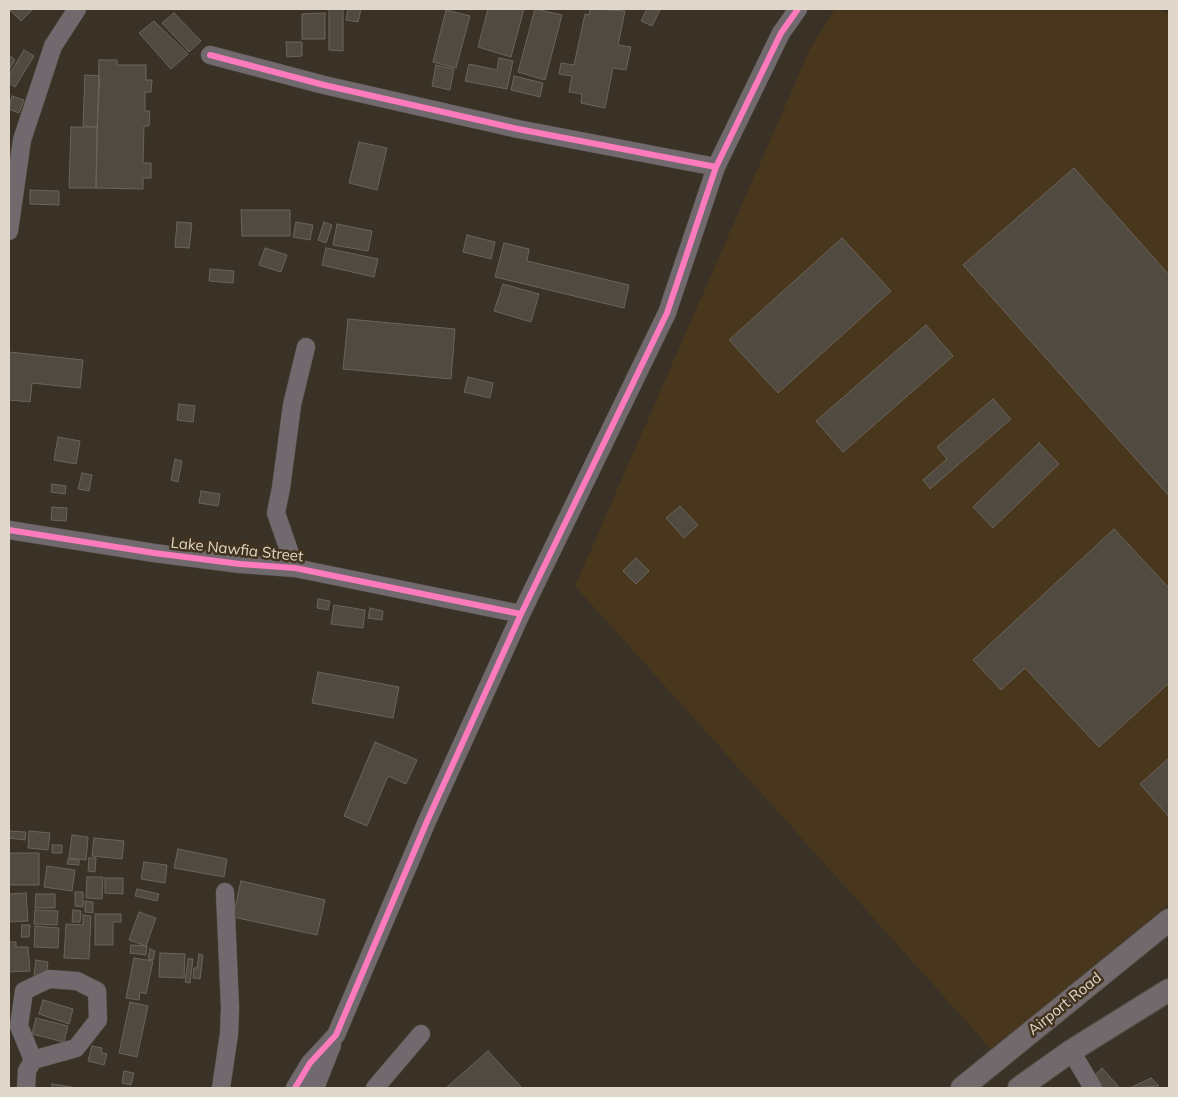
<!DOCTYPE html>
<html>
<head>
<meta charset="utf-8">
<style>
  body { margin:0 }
  #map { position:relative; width:1178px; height:1097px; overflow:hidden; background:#3a3226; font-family:Mulish,sans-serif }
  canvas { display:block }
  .frame { position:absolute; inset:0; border:10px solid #e0d6ca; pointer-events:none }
</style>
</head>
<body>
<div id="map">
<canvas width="1178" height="1097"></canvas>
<div class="frame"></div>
</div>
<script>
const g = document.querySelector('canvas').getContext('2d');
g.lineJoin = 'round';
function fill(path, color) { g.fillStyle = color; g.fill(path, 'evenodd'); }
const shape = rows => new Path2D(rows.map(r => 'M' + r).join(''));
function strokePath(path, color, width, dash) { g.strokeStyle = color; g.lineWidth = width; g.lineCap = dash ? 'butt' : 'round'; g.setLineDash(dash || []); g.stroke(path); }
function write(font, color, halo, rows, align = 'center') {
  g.font = font + ' Mulish,sans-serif'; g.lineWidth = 5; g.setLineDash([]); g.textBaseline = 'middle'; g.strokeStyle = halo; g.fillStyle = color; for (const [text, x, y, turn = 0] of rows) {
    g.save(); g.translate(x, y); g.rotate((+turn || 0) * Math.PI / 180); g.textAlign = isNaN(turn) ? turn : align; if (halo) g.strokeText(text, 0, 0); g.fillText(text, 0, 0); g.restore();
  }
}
fill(shape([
  [835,9,1156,9,1169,14,1169,904,991,1049,575,586,810,49]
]), '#48361d');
const building = shape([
  [9,9,33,9,21,21,9,9],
  [329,9,343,9,343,51,329,50,329,9],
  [348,9,361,9,358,22,346,20,348,9],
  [488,9,524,9,511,57,478,47,488,9],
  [535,9,562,15,545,80,518,72,535,9],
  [590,9,625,11,618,45,631,47,626,70,613,68,605,108,581,103,582,94,569,92,572,76,559,74,561,63,574,65,585,14,589,15,590,9],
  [647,9,660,10,652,26,641,21,647,9],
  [446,10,470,16,456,68,433,62,446,10],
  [174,13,201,41,189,52,162,23,174,13],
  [325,13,325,39,302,39,302,14,325,13],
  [154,21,188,54,171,69,139,33,154,21],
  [286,42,302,42,302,56,287,57,286,42],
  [24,50,34,56,15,87,9,83,9,75,24,50],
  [9,55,15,60,9,70,9,55],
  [499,58,513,61,507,89,465,81,469,64,497,70,499,58],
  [99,60,117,60,117,65,146,65,146,80,152,80,151,92,145,92,145,111,150,111,149,126,144,126,143,163,151,163,151,178,143,178,143,189,96,188,99,60],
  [436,65,454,69,450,90,432,86,436,65],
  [85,75,100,76,97,127,83,126,85,75],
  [514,76,543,83,540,97,511,90,514,76],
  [12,96,24,100,19,113,9,109,12,96],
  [71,127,97,127,96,188,69,188,71,127],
  [359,142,387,148,377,190,349,183,359,142],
  [1074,168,1169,275,1169,496,963,265,1074,168],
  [30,190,59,191,59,205,30,204,30,190],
  [241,210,290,210,290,236,242,236,241,210],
  [177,222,192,223,189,248,175,247,177,222],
  [296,222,313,225,310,240,293,237,296,222],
  [324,222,332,225,326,243,318,240,324,222],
  [337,224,372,231,368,251,333,245,337,224],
  [467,235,495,242,491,259,463,252,467,235],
  [842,238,891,291,778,393,729,340,842,238],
  [504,243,529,249,527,261,629,285,624,308,495,277,504,243],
  [265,248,287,255,281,272,259,265,265,248],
  [326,248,378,259,374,277,322,265,326,248],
  [210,269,234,271,233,283,209,281,210,269],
  [503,284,539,294,531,322,494,311,503,284],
  [348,319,455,329,451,379,343,369,348,319],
  [926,325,953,356,843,452,816,421,926,325],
  [9,352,83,360,80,388,32,383,30,402,9,400,9,352],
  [468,377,493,383,490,398,464,392,468,377],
  [993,399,1011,419,930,489,923,480,947,459,937,447,993,399],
  [179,404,195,406,193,422,177,420,179,404],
  [58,437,80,441,76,464,54,460,58,437],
  [1039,443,1059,464,993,528,973,507,1039,443],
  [175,459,182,461,178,482,171,480,175,459],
  [82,473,92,475,89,491,78,489,82,473],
  [52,484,66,486,65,494,51,492,52,484],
  [201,491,220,494,218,506,199,503,201,491],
  [680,506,698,525,684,538,666,518,680,506],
  [52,507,67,508,66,521,51,520,52,507],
  [1114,529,1169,588,1169,683,1099,747,1025,668,1001,690,973,660,1114,529],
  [636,558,649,571,636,584,623,571,636,558],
  [318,599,330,601,328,610,317,608,318,599],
  [334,605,365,610,363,628,331,624,334,605],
  [370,608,383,611,382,620,368,618,370,608],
  [318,672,399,687,393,718,312,703,318,672],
  [375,742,417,760,406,784,388,776,367,826,344,816,375,742],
  [1169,758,1169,817,1140,784,1169,758],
  [9,831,26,832,25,840,9,838,9,831],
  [29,831,50,833,48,850,28,848,29,831],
  [72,835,88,837,86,860,69,858,72,835],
  [94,838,124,841,122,859,92,856,94,838],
  [52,845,62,845,62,853,52,853,52,845],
  [178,849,227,859,224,877,174,868,178,849],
  [9,853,39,853,39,885,9,885,9,853],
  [89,858,96,858,95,872,88,871,89,858],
  [68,859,79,860,79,865,67,864,68,859],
  [144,862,167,865,165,883,141,879,144,862],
  [47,866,75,870,72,891,44,887,47,866],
  [87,877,103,877,102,899,86,898,87,877],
  [105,878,123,878,123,894,105,893,105,878],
  [241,881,325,900,317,935,233,917,241,881],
  [137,889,159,894,157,901,135,896,137,889],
  [75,892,83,892,83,907,75,906,75,892],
  [26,893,28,921,9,922,9,894,26,893],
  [36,894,55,894,55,908,35,908,36,894],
  [85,901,93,902,93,913,85,912,85,901],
  [35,910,58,911,57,925,34,924,35,910],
  [73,910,81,911,80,922,72,922,73,910],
  [139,912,156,918,146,946,129,940,139,912],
  [95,914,121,914,121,922,113,922,113,945,95,945,95,914],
  [83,915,91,916,89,959,64,958,66,924,83,925,83,915],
  [22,925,30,925,29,937,21,937,22,925],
  [35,926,59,928,58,948,34,947,35,926],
  [9,942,16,942,16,947,28,947,30,971,9,972,9,942],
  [131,945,147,946,146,955,130,953,131,945],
  [150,949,155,951,153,960,148,959,150,949],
  [160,953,185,954,184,978,159,977,160,953],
  [199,954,203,955,200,979,193,978,194,968,197,968,199,954],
  [134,958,153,961,146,994,140,992,139,1000,126,998,134,958],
  [188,959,193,959,190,983,185,982,188,959],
  [36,960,48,962,46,976,34,975,36,960],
  [43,1000,73,1009,69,1024,39,1014,43,1000],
  [130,1002,148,1006,137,1057,119,1053,130,1002],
  [36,1018,68,1026,64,1042,32,1034,36,1018],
  [92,1046,102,1048,101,1052,107,1054,104,1065,88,1061,92,1046],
  [488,1051,522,1088,446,1088,488,1051],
  [1102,1068,1118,1086,1116,1088,1099,1088,1091,1079,1102,1068],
  [124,1071,134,1073,131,1085,122,1083,124,1071],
  [1151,1078,1159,1086,1130,1088,1151,1078],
  [52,1084,72,1087,72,1088,52,1088,52,1084]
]);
fill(building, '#514a40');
strokePath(building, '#6c645a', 1);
const minor = shape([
  [210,55,324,85,518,129,716,167],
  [9,231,22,140,53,46,77,9],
  [9,530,154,553,240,564,295,568,521,614],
  [295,568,276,513,281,488,292,405,306,347],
  [1071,1051,1093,1088],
  [26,1088,27,1071,33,1060,76,1048,98,1020,97,991,77,981,49,979,24,991,19,1026,33,1060],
  [221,1088,229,1034,230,1008,225,892],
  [295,1088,310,1063,336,1035,428,819,521,614,667,313,716,167,781,33,798,9],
  [315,1088,332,1045],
  [375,1088,421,1034]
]);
const major = shape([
  [962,1088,1169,920],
  [1019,1088,1071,1051,1169,990]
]);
strokePath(minor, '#564f45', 19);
strokePath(major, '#564f45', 24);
strokePath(minor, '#70696e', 18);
strokePath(major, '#71696c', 22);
strokePath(shape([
  [210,55,324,85,518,129,716,167],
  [9,530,154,553,240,564,295,568,521,614],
  [295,1088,310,1063,336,1035,428,819,521,614,667,313,716,167,781,33,798,9]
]), '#fd7abc', 6);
write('15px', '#e0d6ca', '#42331e', [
  ["Lake Nawfia Street",237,550,6],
  ["Airport Road",1065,1004,-39]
]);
</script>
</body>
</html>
